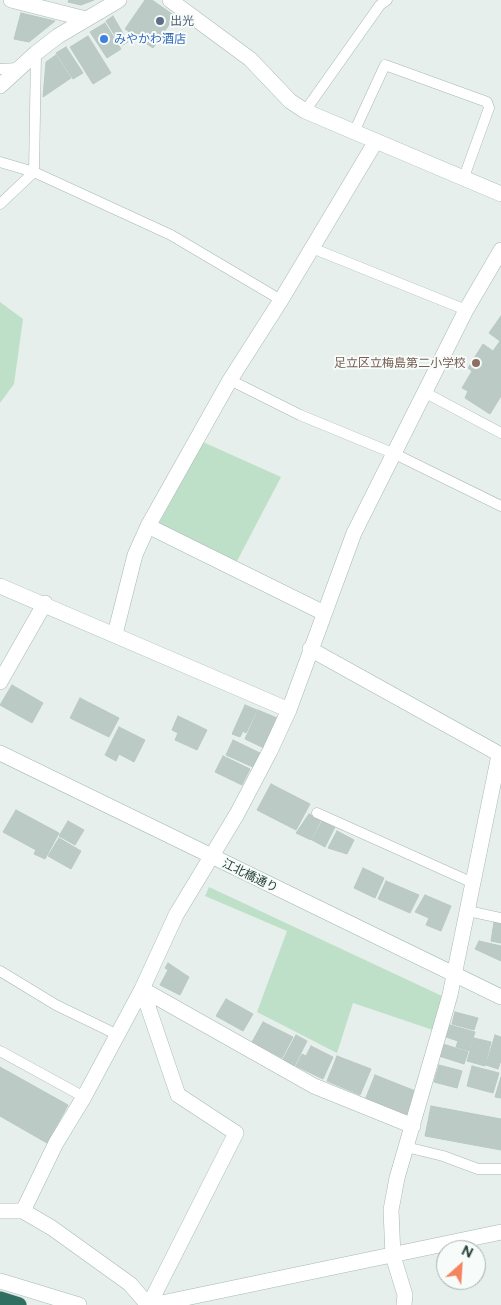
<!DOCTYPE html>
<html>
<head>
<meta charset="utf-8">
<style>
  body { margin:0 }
  #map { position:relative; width:501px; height:1305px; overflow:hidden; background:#e6efeb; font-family:Figtree,sans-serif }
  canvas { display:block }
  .north { position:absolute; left:436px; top:1240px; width:50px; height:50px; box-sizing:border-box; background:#f7fbf9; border:1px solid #a3b1ad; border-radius:50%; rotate:26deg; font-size:14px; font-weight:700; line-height:20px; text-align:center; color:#24423a }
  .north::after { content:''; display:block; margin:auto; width:18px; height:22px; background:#f4845f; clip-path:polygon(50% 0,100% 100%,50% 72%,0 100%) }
</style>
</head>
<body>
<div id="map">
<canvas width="501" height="1305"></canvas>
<div class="north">N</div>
</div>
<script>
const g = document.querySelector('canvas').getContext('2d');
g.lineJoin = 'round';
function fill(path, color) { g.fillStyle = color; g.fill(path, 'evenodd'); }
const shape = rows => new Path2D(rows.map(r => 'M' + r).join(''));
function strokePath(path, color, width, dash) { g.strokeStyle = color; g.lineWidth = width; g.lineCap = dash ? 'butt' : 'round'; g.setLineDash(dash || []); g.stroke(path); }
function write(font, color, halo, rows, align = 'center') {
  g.font = font + ' Figtree,"Noto Sans JP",sans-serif'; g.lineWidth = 4; g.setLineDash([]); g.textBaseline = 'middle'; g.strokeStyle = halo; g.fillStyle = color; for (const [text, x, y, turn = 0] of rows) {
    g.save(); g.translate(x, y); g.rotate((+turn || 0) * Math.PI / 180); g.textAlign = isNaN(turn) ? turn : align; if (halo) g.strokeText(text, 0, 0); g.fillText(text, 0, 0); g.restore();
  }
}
fill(shape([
  [0,302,23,319,14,384,0,403],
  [203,442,281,477,236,563,159,523],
  [209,887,442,996,436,1031,353,1003,337,1053,257,1012,287,931,205,896]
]), '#bfe0c8');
const building = shape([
  [69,0,94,0,81,5,68,2,69,0],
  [145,0,152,0,175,16,153,48,125,29,145,0],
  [21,13,55,21,29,42,14,39,21,13],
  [113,16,128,42,121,46,106,21,113,16],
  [105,23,121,49,107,58,90,32,105,23],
  [88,36,111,73,93,84,70,47,88,36],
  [66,47,83,73,73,79,56,53,66,47],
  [56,55,71,78,43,97,46,62,56,55],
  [501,316,501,396,490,414,465,398,468,391,462,388,472,371,468,368,483,344,493,351,500,341,489,333,501,316],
  [12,685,43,703,32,723,0,705,12,685],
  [80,698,119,718,109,737,70,718,80,698],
  [245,705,257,710,246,733,243,731,240,737,232,734,245,705],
  [258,710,277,718,264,748,245,739,258,710],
  [178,716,207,730,197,750,175,740,178,733,172,730,178,716],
  [119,727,145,740,134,762,119,754,116,761,105,755,119,727],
  [233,740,260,753,253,767,226,755,233,740],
  [223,756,250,769,242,785,215,772,223,756],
  [271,784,310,804,296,830,257,810,271,784],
  [16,810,59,833,45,859,34,854,36,850,3,832,16,810],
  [309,814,321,820,311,840,296,833,309,814],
  [68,821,84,830,75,845,59,836,68,821],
  [322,821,335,827,325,847,312,840,322,821],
  [337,831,354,840,347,854,328,848,337,831],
  [59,838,81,851,71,869,48,856,59,838],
  [363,868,384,878,375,898,354,888,363,868],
  [386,881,419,895,410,913,378,899,386,881],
  [425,895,451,906,441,931,426,925,429,918,415,912,425,895],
  [494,922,501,924,501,943,491,941,494,922],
  [479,941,501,946,501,961,475,949,479,941],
  [168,963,189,977,180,995,160,985,168,970,165,968,168,963],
  [226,999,253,1014,243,1031,216,1016,226,999],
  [455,1012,478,1018,474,1030,452,1024,455,1012],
  [263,1022,293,1037,282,1058,252,1042,263,1022],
  [450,1025,475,1032,469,1051,456,1047,458,1041,446,1037,450,1025],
  [296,1035,307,1041,294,1067,282,1061,296,1035],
  [495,1035,501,1037,501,1060,498,1069,486,1065,495,1035],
  [474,1038,491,1042,485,1066,467,1061,474,1038],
  [443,1044,468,1052,464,1064,439,1056,443,1044],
  [311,1046,333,1057,323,1079,296,1066,302,1054,306,1056,311,1046],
  [337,1056,371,1069,360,1095,327,1081,337,1056],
  [439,1065,462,1071,457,1088,434,1082,439,1065],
  [472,1066,499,1073,493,1093,467,1086,472,1066],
  [0,1067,68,1105,47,1143,0,1116,0,1067],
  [375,1075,418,1092,408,1116,365,1100,375,1075],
  [501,1077,501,1098,495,1097,501,1077],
  [431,1106,501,1119,501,1150,425,1136,431,1106]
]);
fill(building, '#bbcac4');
strokePath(building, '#b8c9c2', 1);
const service = shape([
  [0,69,18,68],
  [305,111,380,5,387,0],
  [354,132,385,65,487,102,489,108,464,177],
  [0,162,34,172,171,235,281,300],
  [0,204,34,172,36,53],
  [312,248,466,310],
  [230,380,300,415,395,454,501,506],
  [424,392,501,433],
  [317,813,473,883],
  [468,911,501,918],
  [0,971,56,1005,118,1035],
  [0,1051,84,1097],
  [406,1147,443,1156,478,1169,501,1169]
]);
const minor = shape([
  [11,0,86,19],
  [170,0,250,59,290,101,305,111,501,194],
  [148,526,324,613],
  [0,586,289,710],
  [115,634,135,555,148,526,230,380,281,300,376,141],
  [310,649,501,755],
  [0,682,45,603],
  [0,1211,23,1211,52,1228,130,1284,148,1305],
  [23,1211,56,1143,84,1097,142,989,314,1086,413,1126],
  [149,1305,236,1133,178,1095,142,989,176,915,237,814,270,751,289,710,354,533,466,310,501,250],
  [152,1305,501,1232],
  [404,1305,405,1295,393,1256,391,1210,397,1178,450,995,499,755]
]);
const tertiary = shape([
  [0,86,36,53,58,36,119,0]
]);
const secondary = shape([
  [0,753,501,997],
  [0,1281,79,1305]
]);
const motorway = shape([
  [0,1299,19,1305]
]);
strokePath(service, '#a8b8b2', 11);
strokePath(minor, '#a8b8b2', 16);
strokePath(tertiary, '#a8b8b2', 16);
strokePath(secondary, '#a4bbb3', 16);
strokePath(motorway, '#c2cac8', 16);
strokePath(service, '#fff', 10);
strokePath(minor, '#fff', 15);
strokePath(tertiary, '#fff', 15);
strokePath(secondary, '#fff', 15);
strokePath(motorway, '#2f6f62', 15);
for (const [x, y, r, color] of [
  [160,21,5,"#5c6f8a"],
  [104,39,5,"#3f7fe0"],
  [476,363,5,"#8d6e63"]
]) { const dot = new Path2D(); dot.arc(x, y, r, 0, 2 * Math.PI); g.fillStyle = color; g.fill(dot); strokePath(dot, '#f7fbf9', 2); }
write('12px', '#4e5e75', '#f7fbf9', [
  ["出光",170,21]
], 'left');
write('12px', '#366cbe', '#f7fbf9', [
  ["みやかわ酒店",114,39]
], 'left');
write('12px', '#785e54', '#f7fbf9', [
  ["足立区立梅島第二小学校",466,363]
], 'right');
write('12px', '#24423a', '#f7fbf9', [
  ["江北橋通り",250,876,26]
]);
</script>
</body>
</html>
